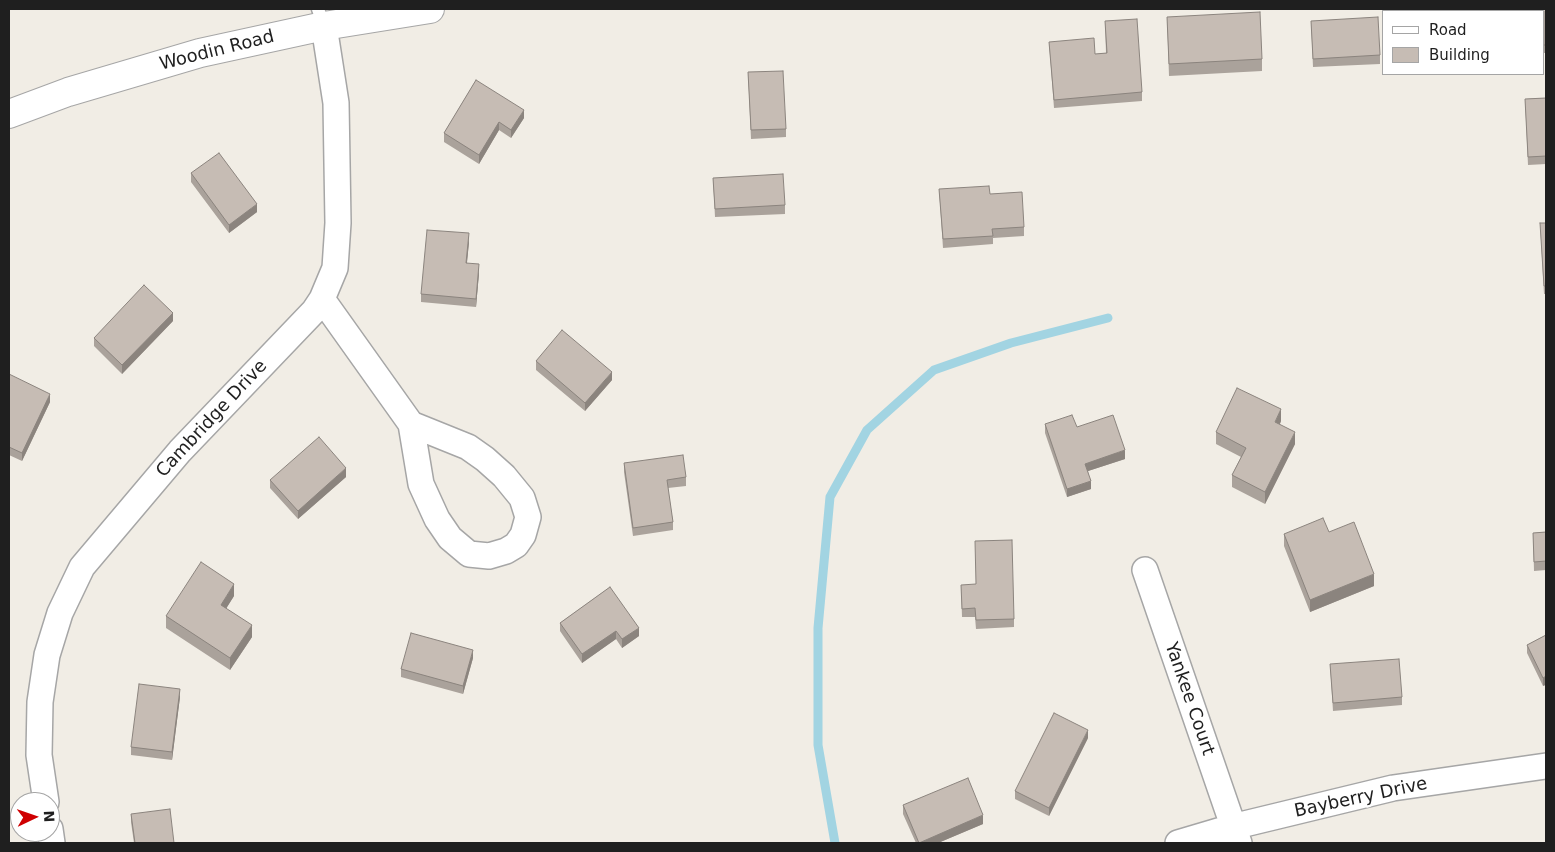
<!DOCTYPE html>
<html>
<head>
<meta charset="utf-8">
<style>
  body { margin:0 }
  #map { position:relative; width:1555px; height:852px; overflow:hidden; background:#f1ede5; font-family:"DejaVu Sans",sans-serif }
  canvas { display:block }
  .frame { position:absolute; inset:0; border:10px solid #1f1f1f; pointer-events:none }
  .legend { position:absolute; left:1382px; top:10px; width:162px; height:65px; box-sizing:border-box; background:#fff; border:1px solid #a5a5a5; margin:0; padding:6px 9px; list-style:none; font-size:15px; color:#1f1f1f }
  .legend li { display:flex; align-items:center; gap:10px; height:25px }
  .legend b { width:25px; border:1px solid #a5a5a5 }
  .north { position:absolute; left:10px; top:792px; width:50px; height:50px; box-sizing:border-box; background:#fff; border:1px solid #a5a5a5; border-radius:50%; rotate:87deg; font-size:14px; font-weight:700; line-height:20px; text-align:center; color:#1f1f1f }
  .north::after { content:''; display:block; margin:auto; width:18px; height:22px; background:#cf0002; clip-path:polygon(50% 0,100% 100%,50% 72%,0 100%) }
</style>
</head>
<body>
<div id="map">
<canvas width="1555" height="852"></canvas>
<div class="frame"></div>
<ul class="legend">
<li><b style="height:6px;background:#fff"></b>Road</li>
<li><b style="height:14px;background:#c6bcb4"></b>Building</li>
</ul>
<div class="north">N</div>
</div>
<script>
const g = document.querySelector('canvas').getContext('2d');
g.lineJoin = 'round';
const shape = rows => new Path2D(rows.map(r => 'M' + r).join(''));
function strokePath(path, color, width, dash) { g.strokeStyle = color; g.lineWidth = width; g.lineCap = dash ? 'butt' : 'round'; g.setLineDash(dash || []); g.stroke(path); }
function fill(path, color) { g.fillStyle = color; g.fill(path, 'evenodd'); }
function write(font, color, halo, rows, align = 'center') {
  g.font = font + ' "DejaVu Sans",sans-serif'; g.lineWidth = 4.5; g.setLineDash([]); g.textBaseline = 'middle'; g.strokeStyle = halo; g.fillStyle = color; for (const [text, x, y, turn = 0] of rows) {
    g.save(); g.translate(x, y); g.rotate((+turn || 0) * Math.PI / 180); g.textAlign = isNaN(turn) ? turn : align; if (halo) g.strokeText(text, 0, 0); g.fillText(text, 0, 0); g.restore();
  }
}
strokePath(shape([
  [835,843,818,745,818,628,830,497,867,430,934,370,1011,343,1108,318]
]), '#a2d4e2', 9);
const service = shape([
  [318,9,324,26]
]);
const minor = shape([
  [322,299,411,424],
  [411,424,468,447,485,459,504,476,522,498,528,517,523,535,516,545,506,551,489,556,469,554,450,538,437,519,421,484,411,424],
  [1145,570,1239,843],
  [46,802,39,755,40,702,47,655,60,613,82,567,180,451,314,311,322,299,335,268,338,223,336,103,324,26],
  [50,829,52,843],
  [1178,843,1232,827,1393,788,1546,766]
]);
const tertiary = shape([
  [9,114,68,92,200,53,324,26,430,9]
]);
strokePath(service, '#a6a6a6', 15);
strokePath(minor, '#a6a6a6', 28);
strokePath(tertiary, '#a6a6a6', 30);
strokePath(service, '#fff', 12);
strokePath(minor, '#fff', 25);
strokePath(tertiary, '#fff', 28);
fill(shape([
  [1515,9,1546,9,1546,53,1544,53,1544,11,1516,11],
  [1167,17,1262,59,1262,71,1169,76],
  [1105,21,1142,92,1142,101,1054,108,1049,42,1095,54,1106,53],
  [1311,21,1380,55,1380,64,1313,67],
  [748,72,786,129,786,137,751,139],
  [476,80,524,118,511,138,499,130,479,164,444,142,444,133],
  [1546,98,1546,164,1528,165,1525,99],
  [191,173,257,212,229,233,191,182],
  [713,178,785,205,785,214,715,217],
  [939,189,990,194,1024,227,1024,236,993,238,993,244,943,248],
  [1540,223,1546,223,1546,294,1544,294],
  [469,242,467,263,479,273,476,307,421,302,421,294],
  [173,321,122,374,94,346,94,338],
  [536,361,612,380,585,411,536,370],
  [9,374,50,402,22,461,9,455],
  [1281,421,1280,424,1295,444,1265,504,1232,487,1232,475,1241,457,1216,444,1216,432],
  [1045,424,1077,427,1125,459,1088,471,1091,489,1067,497,1045,433],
  [624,463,686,477,686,486,668,488,673,522,673,530,633,536,624,472],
  [346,477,298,519,270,488,270,480],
  [1329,532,1374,586,1310,612,1284,546,1284,534],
  [1546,532,1546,570,1534,571,1533,533],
  [961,585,1014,619,1014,627,976,629,975,617,962,617],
  [610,587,639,636,622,648,616,639,582,663,560,631,560,623],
  [234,596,226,608,252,637,230,670,166,628,166,616],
  [1546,635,1543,686,1527,653,1527,645],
  [473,658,463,694,401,677,401,669],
  [1330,664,1402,697,1402,705,1333,711],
  [180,697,172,760,131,755,131,747],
  [1088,738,1049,816,1015,799,1015,791],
  [903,805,983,824,938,843,916,843,903,814],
  [131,814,174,843,134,843,131,822]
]), '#aaa29b');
fill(shape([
  [524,110,524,118,511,138,511,130],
  [499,122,499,130,479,164,479,155],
  [257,204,257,212,229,233,229,225],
  [469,233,469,242,466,271,466,263],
  [479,264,479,273,476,307,476,299],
  [173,313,173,321,122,374,122,365],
  [612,372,612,380,585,411,585,403],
  [50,394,50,402,22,461,22,453],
  [1281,409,1281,421,1275,434,1275,422],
  [1295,432,1295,444,1265,504,1265,492],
  [1125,450,1125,459,1085,472,1085,464],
  [346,468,346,477,298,519,298,511],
  [1091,481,1091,489,1067,497,1067,489],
  [1374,574,1374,586,1310,612,1310,600],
  [234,584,234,596,221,617,221,605],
  [252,625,252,637,230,670,230,658],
  [639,628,639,636,622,648,622,639],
  [616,631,616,639,582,663,582,654],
  [473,650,473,658,463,694,463,686],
  [1546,676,1546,685,1543,686,1543,678],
  [180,689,180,697,172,760,172,752],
  [1088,730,1088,738,1049,816,1049,808],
  [983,815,983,824,938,843,919,843]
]), '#8b847e');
const building = shape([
  [1516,9,1546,9,1546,45,1544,45,1544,11,1516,11,1516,9],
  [1260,12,1262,59,1169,64,1167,17,1260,12],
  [1378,17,1380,55,1313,59,1311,21,1378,17],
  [1137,19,1142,92,1054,100,1049,42,1094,38,1095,54,1107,53,1105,21,1137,19],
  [783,71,786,129,751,130,748,72,783,71],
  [476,80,524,110,511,130,499,122,479,155,444,133,476,80],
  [1546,98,1546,156,1528,157,1525,99,1546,98],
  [219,153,257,204,229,225,191,173,219,153],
  [783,174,785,205,715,209,713,178,783,174],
  [989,186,990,194,1022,192,1024,227,992,229,993,236,943,239,939,189,989,186],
  [1540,223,1546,223,1546,286,1544,286,1540,223],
  [427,230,469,233,466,263,479,264,476,299,421,294,427,230],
  [144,285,173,313,122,365,94,338,144,285],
  [562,330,612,372,585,403,536,361,562,330],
  [9,374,50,394,22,453,9,447,9,374],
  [1237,388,1281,409,1275,422,1295,432,1265,492,1232,475,1246,448,1216,432,1237,388],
  [1072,415,1077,427,1113,415,1125,450,1085,464,1091,481,1067,489,1045,424,1072,415],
  [319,437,346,468,298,511,270,480,319,437],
  [683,455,686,477,667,480,673,522,633,528,624,463,683,455],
  [1323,518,1329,532,1354,522,1374,574,1310,600,1284,534,1323,518],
  [1546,532,1546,561,1534,562,1533,533,1546,532],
  [1012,540,1014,619,976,620,975,608,962,609,961,585,976,584,975,541,1012,540],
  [201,562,234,584,221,605,252,625,230,658,166,616,201,562],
  [610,587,639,628,622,639,616,631,582,654,560,623,610,587],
  [411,633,473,650,463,686,401,669,411,633],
  [1546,635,1546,676,1543,678,1527,645,1546,635],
  [1399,659,1402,697,1333,703,1330,664,1399,659],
  [139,684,180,689,172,752,131,747,139,684],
  [1054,713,1088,730,1049,808,1015,791,1054,713],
  [968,778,983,815,919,843,903,805,968,778],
  [170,809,174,843,135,843,131,814,170,809]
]);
fill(building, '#c6bcb4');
strokePath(building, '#8b847e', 1);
write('18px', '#1f1f1f', '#fff', [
  ["Woodin Road",217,51,-14],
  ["Cambridge Drive",212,419,-47],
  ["Yankee Court",1189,699,71],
  ["Bayberry Drive",1361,798,-12]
]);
</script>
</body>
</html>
